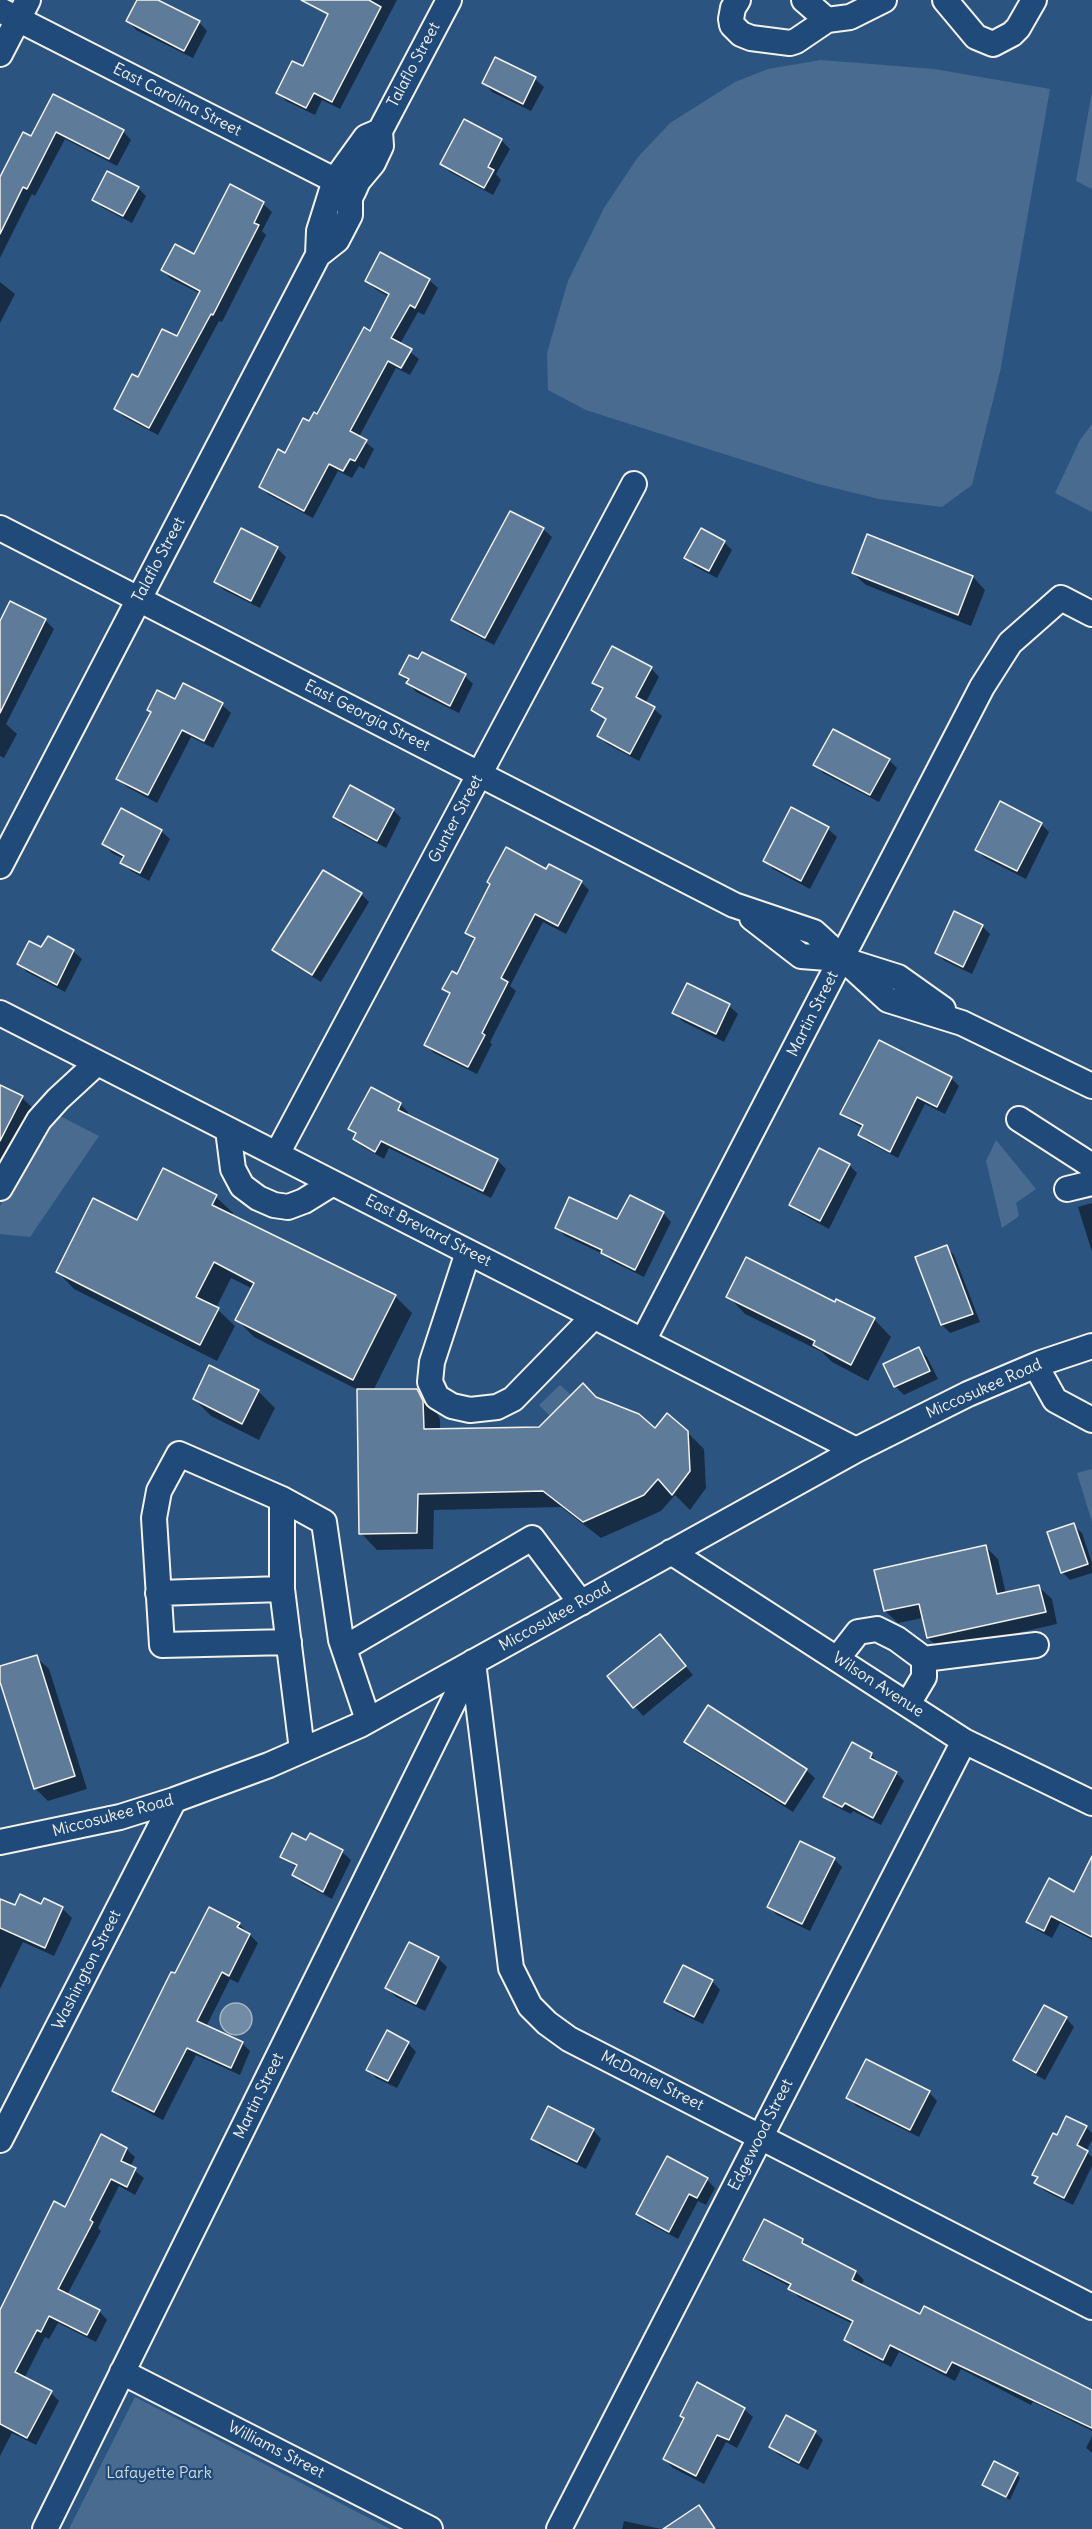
<!DOCTYPE html>
<html>
<head>
<meta charset="utf-8">
<style>
  body { margin:0 }
  canvas { display:block; background:#2c5481 }
</style>
</head>
<body>
<canvas width="1092" height="2529"></canvas>
<script>
const g = document.querySelector('canvas').getContext('2d');
g.lineJoin = 'round';
function fill(path, color) { g.fillStyle = color; g.fill(path, 'evenodd'); }
const shape = rows => new Path2D(rows.map(r => 'M' + r).join(''));
function strokePath(path, color, width, dash) { g.strokeStyle = color; g.lineWidth = width; g.lineCap = dash ? 'butt' : 'round'; g.setLineDash(dash || []); g.stroke(path); }
function write(font, color, halo, rows, align = 'center') {
  g.font = font + ' Delius,sans-serif'; g.lineWidth = 4.5; g.setLineDash([]); g.textBaseline = 'middle'; g.strokeStyle = halo; g.fillStyle = color; for (const [text, x, y, turn = 0] of rows) {
    g.save(); g.translate(x, y); g.rotate((+turn || 0) * Math.PI / 180); g.textAlign = isNaN(turn) ? turn : align; if (halo) g.strokeText(text, 0, 0); g.fillText(text, 0, 0); g.restore();
  }
}
fill(shape([
  [821,60,934,69,1050,89,1000,372,972,485,942,507,879,499,818,484,586,410,548,390,547,353,568,281,604,208,638,157,670,123,735,82,768,69],
  [1092,92,1092,189,1076,181],
  [1092,424,1092,512,1055,493,1080,440],
  [58,1115,99,1136,30,1237,0,1234,0,1206],
  [996,1140,1036,1189,1016,1203,1019,1216,1002,1228,986,1161],
  [560,1385,571,1395,550,1416,539,1405],
  [1092,1469,1092,1522,1077,1473],
  [135,2397,390,2529,69,2529]
]), '#496b90');
const water = shape([
  '220 2019a16 16 0 1 1 32 0a16 16 0 1 1-32 0Z'
]);
fill(water, '#738ca6');
strokePath(water, '#a7b4c0', 1.5);
fill(shape([
  [139,0,155,0,199,22,207,31,193,58,136,30,128,21],
  [329,0,397,0,340,109,322,100,315,115,286,101,278,93,303,68,329,16,324,11],
  [496,59,535,79,544,87,531,111,492,92,484,83],
  [54,96,123,131,131,140,117,166,65,139,35,196,32,194,0,258,0,180,32,138],
  [501,140,510,149,496,174,501,180,493,195,450,172,442,164],
  [230,186,263,204,272,212,262,231,266,235,222,322,219,321,158,435,124,417,116,409,138,380,178,338,201,294,171,279,163,270,194,256],
  [138,188,146,196,132,223,103,208,94,200],
  [429,280,438,288,424,315,418,312,400,344,419,359,410,375,396,368,359,437,374,449,364,469,359,466,352,478,338,471,313,518,269,495,260,487,309,423,318,416,371,333,389,297,375,289,367,281],
  [0,282,15,294,0,323],
  [543,529,552,537,494,645,461,628,453,620],
  [241,530,277,548,286,557,260,608,224,590,215,582],
  [724,542,732,550,717,578,694,566,686,558],
  [853,573,973,577,985,590,971,626,866,585],
  [10,603,45,620,54,629,6,724,17,734,4,758,0,756,0,625],
  [651,668,659,677,646,702,662,716,639,761,607,744,599,736,607,721,592,710,603,691,594,682],
  [401,674,465,676,473,684,459,713,416,692],
  [184,685,222,705,231,713,213,748,191,737,157,803,127,787,118,778,176,701],
  [889,760,897,768,879,802,823,773,815,765],
  [792,809,828,829,837,837,810,889,773,869,765,861],
  [393,810,401,818,386,848,343,825,335,817],
  [1041,824,1049,832,1026,879,985,858,977,850],
  [161,831,170,839,149,881,131,871,122,863,124,859,112,853,104,844],
  [581,882,589,890,566,934,543,922,510,986,516,991,490,1042,492,1044,477,1074,434,1053,426,1045,451,995,444,989,457,976,475,941,467,933],
  [361,894,369,902,321,982,282,958,274,949],
  [982,926,990,934,972,974,945,961,936,953],
  [42,949,73,951,82,959,65,992,27,972,19,964],
  [687,985,729,1006,738,1014,724,1042,682,1021,674,1012],
  [951,1078,959,1086,945,1114,925,1104,898,1158,867,1142,859,1135,863,1128,850,1121,842,1114],
  [0,1086,22,1098,35,1110,0,1177],
  [400,1104,408,1112,407,1116,497,1160,506,1169,491,1198,389,1148,384,1159,363,1147,354,1139,356,1135,350,1129],
  [849,1165,857,1173,829,1229,800,1213,791,1205],
  [216,1197,233,1213,231,1216,277,1240,279,1237,395,1296,412,1313,373,1391,417,1390,434,1407,440,1419,440,1430,539,1429,596,1399,656,1430,687,1432,704,1449,706,1488,690,1510,675,1495,661,1511,601,1538,561,1507,434,1510,433,1549,377,1550,361,1533,358,1390,254,1337,237,1320,253,1289,231,1278,216,1308,235,1326,217,1361,74,1289,58,1272,137,1222],
  [1092,1203,1092,1252,1078,1207],
  [663,1213,671,1222,644,1277,611,1261,605,1255,565,1236,557,1228],
  [946,1247,954,1255,980,1322,950,1333,942,1325],
  [728,1296,874,1319,891,1337,868,1381,832,1362,822,1352,745,1314],
  [919,1349,927,1357,938,1379,904,1395,895,1386,885,1364],
  [258,1391,275,1408,259,1440,211,1416,194,1399],
  [1073,1525,1082,1533,1092,1563,1092,1573,1070,1580,1062,1572],
  [986,1547,998,1559,1006,1594,1039,1587,1052,1599,1057,1624,941,1650,928,1638,923,1618,898,1623,885,1611],
  [660,1636,693,1675,643,1716,609,1676],
  [36,1657,49,1669,87,1789,48,1801,35,1788,0,1677,0,1668],
  [686,1742,806,1770,815,1778,793,1812,694,1750],
  [871,1754,879,1764,896,1773,904,1781,881,1825,853,1811,851,1814,833,1805,825,1797],
  [310,1835,342,1852,351,1860,332,1899,302,1883,293,1875,297,1868,282,1856,307,1842],
  [834,1859,842,1867,810,1931,777,1915,769,1907],
  [1092,1888,1092,1940,1060,1923,1052,1938,1037,1930,1028,1922,1075,1894],
  [0,1906,42,1906,62,1908,72,1918,54,1956,23,1942,0,1989],
  [239,1924,258,1943,238,1983,230,1979,206,2027,242,2043,250,2051,240,2075,196,2055,163,2120,122,2099,114,2091,175,1975],
  [438,1958,447,1967,425,2011,396,1997,387,1988],
  [712,1981,720,1990,703,2024,674,2010,666,2001],
  [1066,2018,1074,2027,1045,2080,1024,2068,1015,2060],
  [408,2043,416,2052,397,2088,376,2078,368,2069],
  [929,2092,937,2101,919,2137,856,2106,848,2097],
  [1086,2127,1092,2133,1092,2140,1086,2151,1092,2157,1092,2166,1073,2205,1045,2191,1036,2183,1038,2179,1034,2175,1057,2137],
  [593,2130,601,2139,586,2169,541,2147,533,2139],
  [126,2149,135,2157,130,2167,144,2178,135,2195,119,2186,98,2228,101,2231,67,2295,99,2311,107,2320,96,2342,58,2323,49,2339,45,2337,24,2379,51,2393,59,2401,36,2445,12,2433,0,2456,0,2313,66,2209],
  [707,2180,715,2188,706,2205,698,2201,678,2239,646,2222,638,2213],
  [803,2241,811,2249,856,2272,864,2280,861,2286,921,2316,1092,2391,1092,2431,1033,2402,1031,2405,961,2369,955,2381,899,2352,891,2367,854,2348,845,2340,853,2324,798,2297,791,2287,754,2268,745,2260],
  [744,2409,753,2417,737,2448,726,2442,704,2484,673,2468,664,2459,685,2419],
  [815,2432,823,2440,808,2470,779,2455,770,2447],
  [1092,2436,1092,2453,1086,2448],
  [1017,2474,1020,2478,1010,2500,984,2485],
  [699,2507,716,2529,665,2529],
  [624,2521,661,2529,622,2529]
]), '#0007');
const building = shape([
  [137,0,158,0,200,21,184,51,126,21,137,0],
  [301,0,369,0,381,7,332,102,314,93,306,108,276,93,292,61,303,66,328,14,301,0],
  [495,57,536,77,523,104,482,83,495,57],
  [53,94,124,130,109,159,56,132,27,189,23,187,0,234,0,177,23,132,31,136,53,94],
  [464,119,502,139,488,167,494,170,484,188,440,164,464,119],
  [107,171,139,187,123,216,92,200,107,171],
  [230,184,264,202,254,223,259,225,213,315,211,314,149,428,114,409,132,374,138,377,162,329,177,336,200,291,161,270,175,244,194,254,230,184],
  [380,252,430,279,415,308,410,305,391,338,412,349,401,368,388,361,350,431,367,440,355,461,350,459,343,471,329,464,304,511,259,487,278,449,285,453,303,418,309,421,314,412,317,414,364,327,370,331,389,294,365,281,380,252],
  [510,511,544,528,485,638,451,620,510,511],
  [241,528,278,547,251,601,214,582,241,528],
  [701,528,725,541,709,571,684,558,701,528],
  [867,534,973,576,958,615,852,573,867,534],
  [10,601,46,619,0,713,0,621,10,601],
  [612,646,652,667,636,697,655,707,630,754,597,736,606,719,591,710,603,688,592,683,612,646],
  [422,652,466,674,450,706,406,683,409,679,399,674,409,655,418,659,422,652],
  [183,683,223,703,204,741,182,730,148,795,116,779,151,712,147,710,157,690,175,699,183,683],
  [833,729,890,759,870,795,813,765,833,729],
  [350,785,394,809,377,841,333,817,350,785],
  [1000,801,1042,823,1017,871,975,850,1000,801],
  [791,807,829,827,801,881,763,861,791,807],
  [121,808,162,830,140,873,120,863,124,856,102,844,121,808],
  [506,847,546,869,549,864,582,881,558,926,535,914,501,978,508,982,482,1033,485,1035,468,1067,424,1045,450,993,442,989,452,971,457,974,475,938,465,933,490,884,487,882,506,847],
  [323,870,362,893,312,975,272,950,323,870],
  [954,911,983,925,963,967,935,953,954,911],
  [48,936,74,950,57,985,17,964,29,941,41,947,48,936],
  [687,983,730,1004,716,1034,672,1013,687,983],
  [879,1040,952,1077,937,1107,917,1097,890,1152,858,1135,863,1125,840,1114,879,1040],
  [0,1085,23,1096,0,1141,0,1085],
  [371,1087,401,1103,398,1110,498,1159,483,1191,381,1141,375,1152,353,1139,356,1133,348,1129,371,1087],
  [819,1148,850,1164,820,1221,789,1205,819,1148],
  [163,1168,217,1195,212,1205,396,1295,353,1380,235,1320,254,1283,214,1262,196,1297,219,1308,200,1345,56,1272,93,1198,137,1220,163,1168],
  [630,1195,664,1212,635,1270,601,1253,602,1250,555,1228,569,1197,617,1219,630,1195],
  [947,1245,973,1314,941,1325,915,1257,947,1245],
  [746,1257,835,1302,836,1299,875,1318,851,1365,813,1345,815,1341,726,1297,746,1257],
  [919,1347,930,1371,894,1387,883,1364,919,1347],
  [209,1365,259,1390,242,1424,193,1399,209,1365],
  [583,1383,596,1397,639,1414,655,1428,667,1413,688,1431,690,1471,672,1495,658,1479,644,1495,583,1522,543,1491,418,1494,417,1533,359,1534,357,1389,417,1389,423,1401,424,1429,539,1427,583,1383],
  [1074,1523,1088,1564,1061,1573,1047,1532,1074,1523],
  [986,1545,997,1594,1039,1585,1046,1612,927,1638,919,1604,884,1611,874,1570,986,1545],
  [660,1634,686,1666,633,1708,607,1676,660,1634],
  [37,1655,75,1776,34,1789,0,1682,0,1666,37,1655],
  [708,1705,807,1769,785,1804,684,1742,708,1705],
  [852,1742,872,1753,870,1758,897,1772,873,1818,845,1803,842,1807,823,1797,852,1742],
  [292,1833,306,1840,310,1833,343,1850,323,1892,292,1875,297,1865,280,1857,292,1833],
  [800,1841,835,1858,802,1924,767,1907,800,1841],
  [1092,1856,1092,1937,1051,1916,1044,1931,1026,1922,1049,1878,1074,1892,1092,1856],
  [20,1894,41,1904,44,1898,63,1907,45,1948,0,1928,0,1899,15,1905,20,1894],
  [209,1907,240,1923,237,1927,250,1934,229,1976,222,1972,197,2021,243,2042,231,2068,187,2048,154,2112,112,2091,171,1972,175,1973,209,1907],
  [409,1942,439,1957,416,2004,385,1988,409,1942],
  [683,1965,713,1980,694,2017,664,2002,683,1965],
  [1044,2005,1067,2017,1036,2073,1013,2060,1044,2005],
  [387,2030,409,2042,388,2081,366,2070,387,2030],
  [866,2059,930,2091,910,2130,846,2098,866,2059],
  [548,2106,594,2129,577,2162,531,2139,548,2106],
  [1066,2116,1087,2126,1077,2145,1088,2151,1064,2198,1034,2183,1038,2177,1032,2175,1053,2133,1057,2135,1066,2116],
  [101,2134,127,2148,121,2161,136,2168,127,2187,111,2179,90,2220,93,2222,58,2289,100,2310,87,2335,49,2316,41,2332,37,2330,15,2372,52,2391,27,2438,0,2424,0,2310,54,2201,65,2207,101,2134],
  [667,2156,708,2178,697,2198,689,2194,669,2232,636,2214,667,2156],
  [764,2219,803,2239,802,2243,856,2271,852,2280,920,2314,924,2306,1092,2390,1092,2428,952,2362,946,2373,890,2345,883,2360,844,2340,853,2321,788,2289,791,2284,743,2260,764,2219],
  [697,2382,745,2408,729,2440,717,2435,696,2476,663,2459,684,2418,680,2416,697,2382],
  [786,2415,816,2431,799,2463,769,2447,786,2415],
  [994,2461,1018,2473,1006,2497,982,2485,994,2461],
  [699,2505,715,2529,663,2529,699,2505]
]);
fill(building, '#5e7b9a');
strokePath(building, '#f4f1e8', 1.5);
const minor = shape([
  [738,0,733,8,731,19,732,25,741,34,751,38,790,43,796,41,827,20,850,17,884,0],
  [804,0,827,20],
  [945,0,976,37,993,44,1012,34,1018,28,1034,0],
  [0,10,354,190],
  [0,54,28,0],
  [318,255,337,240,350,215,350,198,354,190,358,181,373,163,381,146,380,131,449,0],
  [0,528,734,905,814,932,888,1000,962,1023,1092,1086],
  [0,866,318,255,319,231,335,180,366,137,380,131],
  [752,918,801,956,841,959,898,977,943,1009],
  [0,1013,856,1450],
  [1019,1119,1092,1166],
  [228,1130,233,1169,242,1186,258,1198,274,1205,288,1207,304,1201,333,1183],
  [277,1154,634,484],
  [0,1188,39,1120,58,1099,97,1063],
  [1067,1189,1092,1183],
  [468,1252,432,1362,430,1382,437,1397,452,1406,470,1410,497,1407,513,1399,594,1316],
  [643,1341,982,687,1010,643,1061,598,1092,614],
  [1036,1366,1055,1400,1092,1420],
  [282,1499,282,1589,302,1750],
  [671,1552,964,1741,1092,1803],
  [158,1593,282,1589],
  [289,1642,162,1645,154,1518,159,1491,179,1454,282,1499,324,1522,341,1640,368,1720],
  [344,1648,532,1538,581,1603],
  [837,1659,858,1632,877,1629,897,1639,924,1659,924,1677,908,1704],
  [924,1659,1036,1645],
  [473,1662,511,1968,530,2006,547,2023,569,2039,1092,2307],
  [0,1842,120,1817,174,1800,269,1765,360,1725,856,1450,968,1394,1041,1363,1092,1346],
  [0,2140,174,1800],
  [122,2372,430,2529],
  [45,2529,473,1662],
  [559,2529,964,1741]
]);
strokePath(minor, '#f4f1e8', 28);
strokePath(minor, '#1f4a7a', 24);
write('16px', '#f4f1e8', '#1f4a7a', [
  ["Talaflo Street",414,65,-62],
  ["East Carolina Street",177,100,27],
  ["Talaflo Street",159,560,-62],
  ["East Georgia Street",367,716,27],
  ["Gunter Street",456,819,-62],
  ["Martin Street",813,1014,-63],
  ["East Brevard Street",428,1231,27],
  ["Miccosukee Road",984,1389,-24],
  ["Miccosukee Road",555,1617,-29],
  ["Wilson Avenue",878,1685,33],
  ["Miccosukee Road",113,1816,-15],
  ["Washington Street",87,1970,-63],
  ["McDaniel Street",652,2081,27],
  ["Martin Street",259,2096,-64],
  ["Edgewood Street",761,2135,-63],
  ["Williams Street",276,2450,27]
]);
write('16px', '#dadddb', '#1f4a7a', [
  ["Lafayette Park",159,2473]
]);
</script>
</body>
</html>
